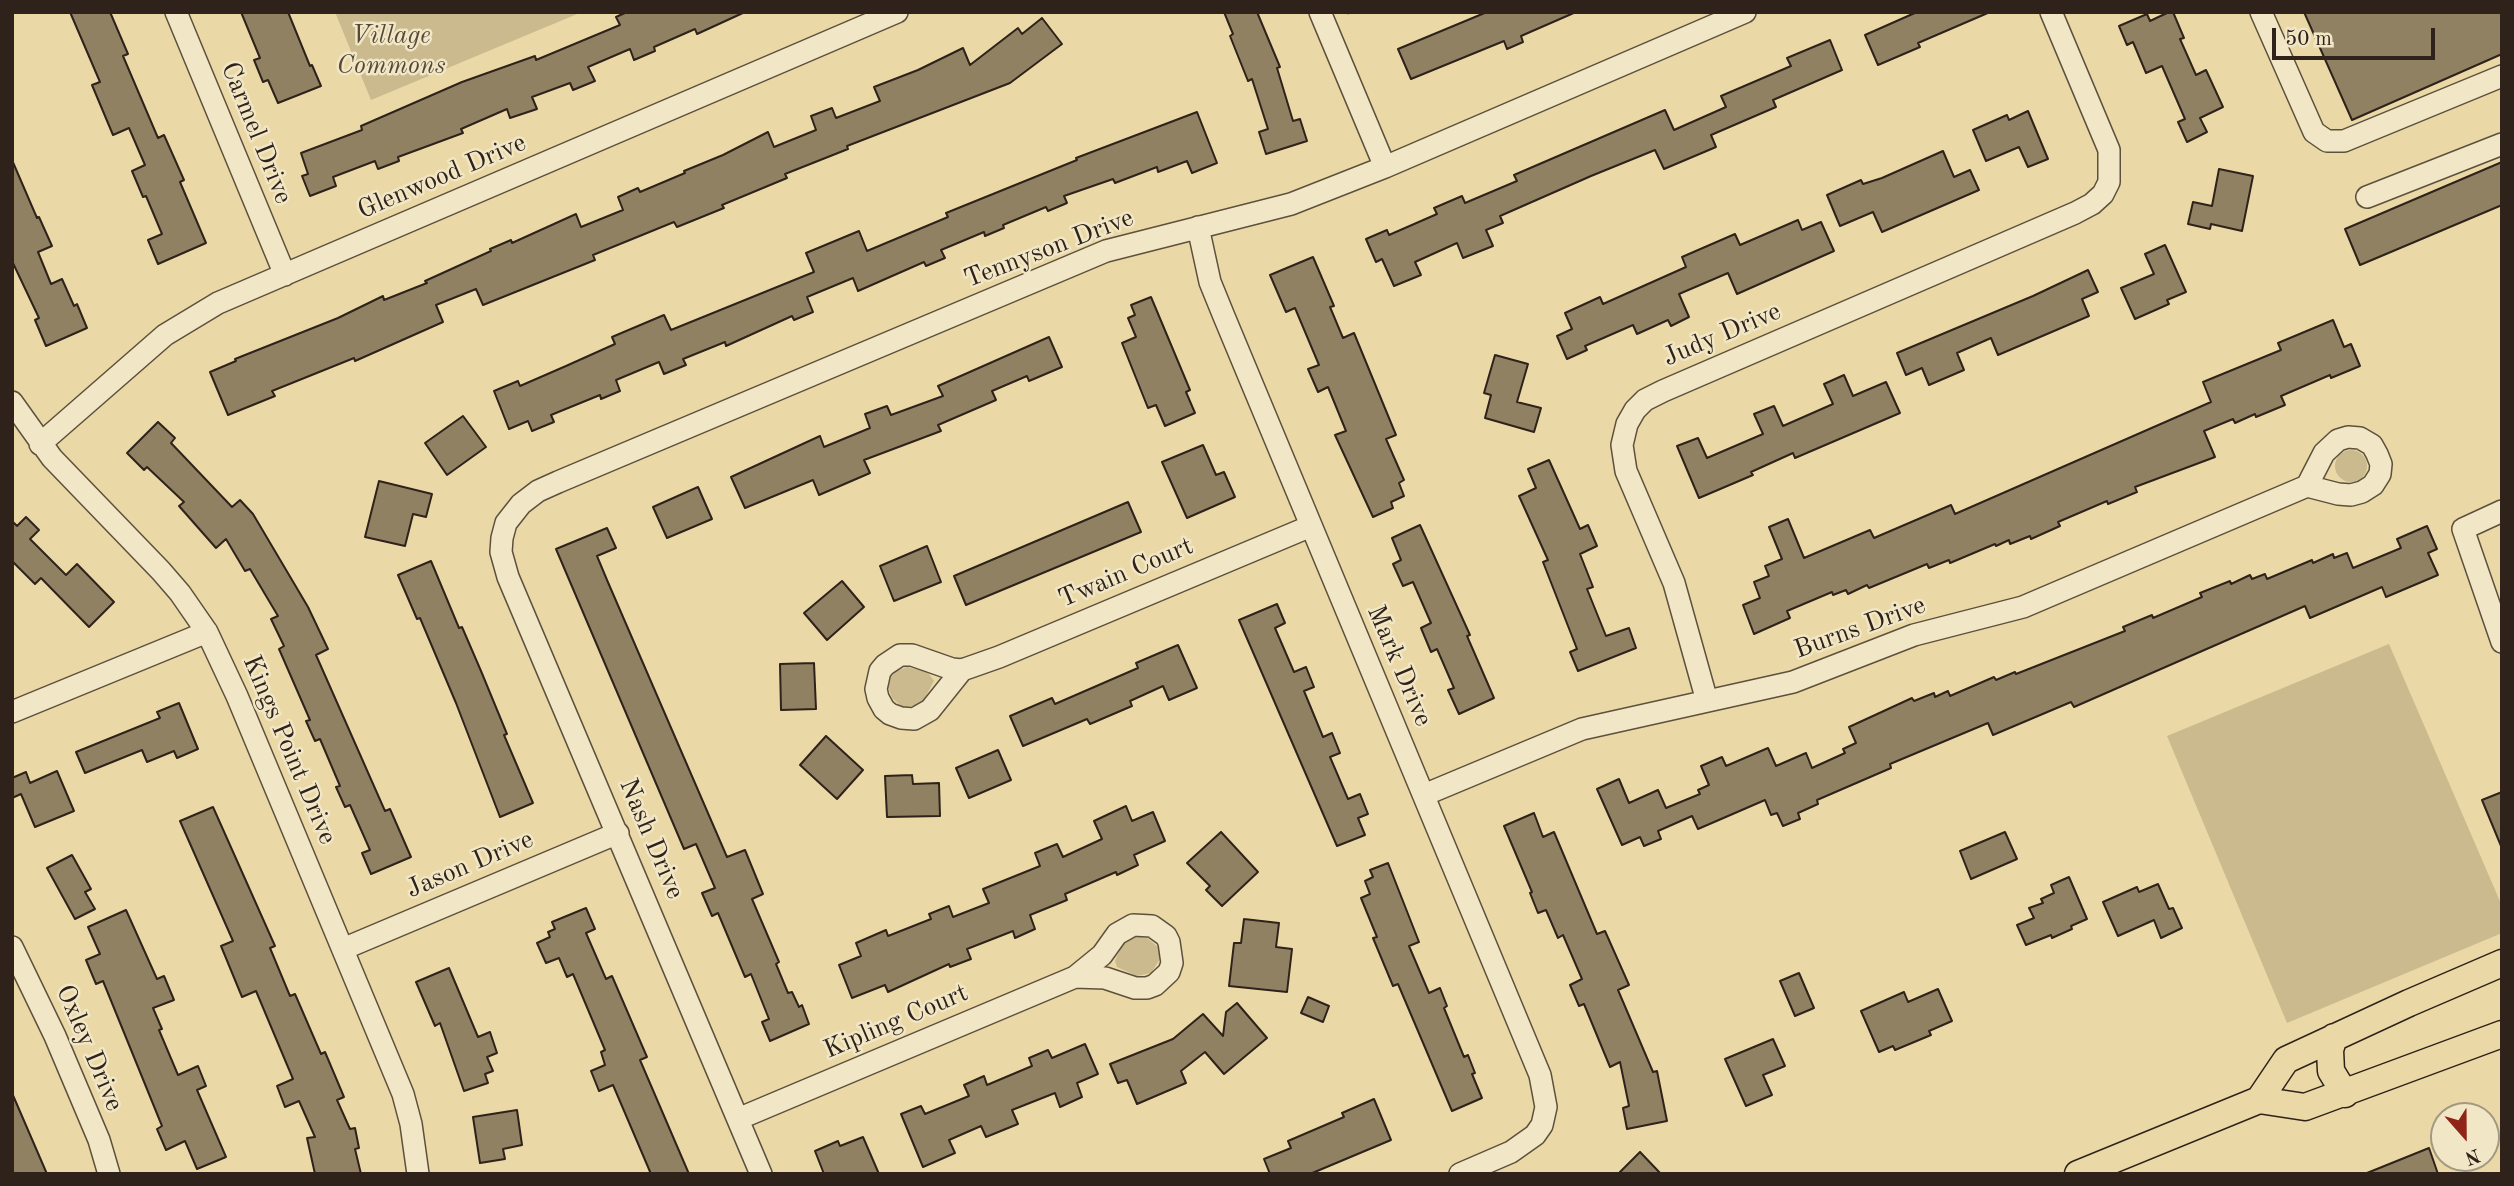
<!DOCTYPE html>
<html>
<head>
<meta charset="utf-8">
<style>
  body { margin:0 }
  #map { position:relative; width:2514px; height:1186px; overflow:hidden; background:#ead9a6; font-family:"Old Standard TT",serif }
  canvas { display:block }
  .frame { position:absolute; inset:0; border:14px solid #2e221a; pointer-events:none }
  .north { position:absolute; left:2430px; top:1102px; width:70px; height:70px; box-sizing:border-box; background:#f1e6c5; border:2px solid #a39881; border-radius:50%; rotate:159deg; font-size:19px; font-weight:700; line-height:28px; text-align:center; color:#2e221a }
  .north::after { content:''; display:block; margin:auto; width:24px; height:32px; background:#8f2418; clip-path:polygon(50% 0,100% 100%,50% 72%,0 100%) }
  .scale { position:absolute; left:2272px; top:28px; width:163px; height:32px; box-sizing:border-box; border:4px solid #2e221a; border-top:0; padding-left:9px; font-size:21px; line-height:24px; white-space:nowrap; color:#2e221a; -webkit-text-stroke:5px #f1e6c5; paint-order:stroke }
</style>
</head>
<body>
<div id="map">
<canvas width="2514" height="1186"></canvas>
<div class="frame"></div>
<div class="north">N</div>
<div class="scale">50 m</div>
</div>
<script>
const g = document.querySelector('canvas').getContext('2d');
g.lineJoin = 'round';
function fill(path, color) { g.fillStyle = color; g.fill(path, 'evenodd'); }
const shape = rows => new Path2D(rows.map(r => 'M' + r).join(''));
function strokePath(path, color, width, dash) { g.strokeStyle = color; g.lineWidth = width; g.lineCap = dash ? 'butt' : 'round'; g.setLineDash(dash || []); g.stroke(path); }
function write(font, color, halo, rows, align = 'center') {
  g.font = font + ' "Old Standard TT",serif'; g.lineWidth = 5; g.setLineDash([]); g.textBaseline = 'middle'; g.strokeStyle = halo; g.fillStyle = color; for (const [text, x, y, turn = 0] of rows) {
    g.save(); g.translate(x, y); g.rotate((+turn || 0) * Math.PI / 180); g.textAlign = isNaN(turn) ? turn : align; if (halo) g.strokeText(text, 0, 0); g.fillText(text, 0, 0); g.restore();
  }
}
fill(shape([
  [335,12,582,12,371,100],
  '2335 466a16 16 0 1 1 32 0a16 16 0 1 1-32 0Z',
  [2389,644,2502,906,2502,933,2287,1023,2167,736],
  [907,667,923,671,929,674,934,681,923,701,917,705,906,707,900,705,892,698,888,687,891,677,896,671],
  [1135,936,1147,938,1158,947,1160,959,1151,973,1137,976,1117,967,1115,961,1117,956,1123,945]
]), '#caba8e');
const building = shape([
  [70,12,110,12,128,54,123,56,158,138,164,135,184,180,180,182,206,243,158,264,148,240,162,234,146,196,143,197,132,171,145,165,129,128,113,135,92,85,100,82,70,12],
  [241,12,288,12,310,66,312,65,321,86,278,103,268,80,263,82,254,60,260,58,241,12],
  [627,12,745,12,697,34,695,29,654,47,655,51,634,60,630,49,588,67,595,81,573,90,570,83,532,97,537,109,510,118,507,109,461,129,463,133,398,157,399,161,378,169,375,161,333,177,336,186,310,196,302,176,308,174,301,153,362,130,361,126,462,82,535,56,536,60,620,25,616,17,627,12],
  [1224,12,1257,12,1280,67,1277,68,1293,121,1300,119,1307,141,1266,154,1259,132,1268,129,1252,79,1248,81,1230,36,1233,34,1224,12],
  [1487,12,1576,12,1521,36,1523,42,1507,49,1504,41,1411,79,1398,49,1487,12],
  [1917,12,1990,12,1918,43,1920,47,1878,65,1865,35,1917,12],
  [2169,12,2173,12,2184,38,2180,39,2196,75,2206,70,2223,107,2200,118,2207,132,2187,142,2178,122,2185,119,2162,66,2146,73,2133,42,2127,45,2119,26,2147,14,2150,21,2169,12],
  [2304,12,2502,12,2502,54,2352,120,2304,12],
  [1042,18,1062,44,1010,83,847,146,848,149,785,174,787,178,722,205,724,208,677,227,674,222,593,255,595,260,483,305,476,289,436,305,443,322,355,361,354,358,272,391,275,396,228,415,210,372,236,361,235,359,338,318,383,296,384,300,427,283,425,281,491,251,490,249,511,240,512,243,576,214,581,227,623,210,618,197,638,188,640,192,685,173,684,171,723,155,768,132,774,147,816,130,811,116,832,108,836,118,880,101,874,87,918,70,963,48,970,65,1018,28,1022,34,1042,18],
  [1830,40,1842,70,1773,100,1776,107,1711,135,1716,147,1664,169,1655,150,1591,176,1500,216,1503,223,1486,230,1493,246,1463,258,1457,243,1415,262,1421,275,1394,286,1382,259,1376,262,1366,239,1387,230,1389,235,1437,214,1434,208,1462,196,1465,203,1517,181,1514,175,1665,110,1674,130,1726,107,1721,96,1791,66,1787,58,1830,40],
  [2028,111,2048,159,2028,167,2019,147,1986,161,1973,130,2007,115,2009,120,2028,111],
  [1197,112,1217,163,1192,173,1187,161,1158,172,1157,167,1115,183,1113,179,1064,196,1067,203,1048,211,1046,207,1003,225,1004,228,985,236,984,232,941,250,945,258,926,266,924,262,858,291,853,278,807,297,813,312,794,320,792,316,726,346,725,342,683,359,686,365,664,374,659,362,616,380,620,391,601,399,600,395,551,415,554,422,532,431,528,421,509,429,494,391,518,381,520,386,566,366,615,344,612,337,664,315,671,330,814,272,806,253,859,231,867,251,948,217,946,213,1077,160,1076,158,1197,112],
  [1943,151,1954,177,1970,170,1979,190,1882,232,1873,212,1840,226,1827,195,1861,180,1863,184,1882,178,1943,151],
  [12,160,37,218,39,217,52,246,38,252,51,284,62,279,74,306,77,304,87,328,46,346,35,320,39,318,12,261,12,160],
  [2502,162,2502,205,2360,265,2345,229,2502,162],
  [2219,169,2253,176,2242,231,2211,224,2210,229,2188,224,2193,202,2212,206,2219,169],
  [1798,220,1802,230,1821,222,1834,251,1737,294,1728,273,1679,294,1689,317,1671,326,1668,320,1637,334,1633,325,1585,346,1587,350,1567,359,1557,336,1572,329,1565,313,1600,297,1603,304,1686,267,1682,257,1735,234,1740,245,1798,220],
  [2165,245,2186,292,2167,300,2169,304,2135,319,2121,288,2154,274,2145,254,2165,245],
  [1313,257,1334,306,1330,307,1343,338,1354,333,1396,435,1386,439,1404,480,1399,483,1404,496,1391,502,1393,508,1373,517,1335,435,1346,431,1328,387,1318,392,1308,369,1319,365,1295,308,1286,312,1270,275,1313,257],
  [2088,270,2098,292,2082,299,2089,316,1998,355,1991,338,1957,353,1964,370,1929,385,1922,368,1906,375,1897,353,2033,296,2088,270],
  [1151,297,1190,390,1186,392,1195,413,1165,426,1156,405,1148,408,1122,343,1136,337,1128,318,1135,315,1131,305,1151,297],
  [2333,320,2344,347,2351,344,2360,366,2331,378,2330,375,2281,396,2285,405,2256,417,2255,414,2235,423,2233,419,2204,431,2215,457,2135,487,2137,492,2108,504,2107,501,2058,522,2060,526,2031,539,2030,536,2010,544,2009,540,1996,546,1995,544,1950,563,1949,560,1929,568,1927,564,1869,588,1867,585,1848,594,1846,590,1833,595,1832,592,1787,611,1790,618,1754,634,1743,605,1760,598,1754,582,1769,576,1765,566,1782,559,1769,527,1788,519,1804,558,1870,530,1874,538,1951,505,1955,514,2211,402,2203,382,2281,350,2278,343,2333,320],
  [1049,337,1062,367,1029,381,1027,376,992,391,996,400,938,425,941,431,864,460,870,473,819,495,813,480,745,508,731,477,820,436,824,447,870,428,865,414,887,406,891,415,943,396,938,386,1049,337],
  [1495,355,1528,364,1517,402,1541,408,1534,432,1485,418,1491,395,1484,393,1495,355],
  [1844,375,1853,396,1886,382,1900,413,1795,458,1793,453,1751,472,1753,475,1699,498,1677,446,1698,438,1707,458,1763,434,1754,414,1774,406,1783,426,1833,404,1824,384,1844,375],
  [463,416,486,447,447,475,425,443,463,416],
  [158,422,175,438,171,443,232,507,240,500,253,514,308,607,328,649,316,655,385,811,390,809,411,857,371,874,362,853,370,850,350,805,345,807,336,787,340,786,320,739,315,741,306,721,310,720,279,649,284,646,271,619,278,616,250,569,245,571,226,539,216,548,179,506,184,502,147,467,144,470,127,453,158,422],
  [1203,445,1216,475,1224,472,1235,497,1187,518,1162,462,1203,445],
  [1549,460,1580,529,1588,525,1597,546,1580,554,1593,587,1587,589,1606,636,1629,628,1636,648,1578,671,1570,652,1577,649,1543,562,1548,560,1519,496,1536,488,1528,469,1549,460],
  [379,481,432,494,426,517,413,514,405,546,365,537,379,481],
  [698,487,712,519,667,538,653,507,698,487],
  [1128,502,1141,532,966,605,954,576,1128,502],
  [26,517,39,530,30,539,66,575,77,564,114,602,89,627,41,578,35,584,12,561,12,521,17,526,26,517],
  [1420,525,1470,635,1467,636,1494,698,1459,714,1448,690,1454,688,1437,649,1431,652,1421,628,1431,623,1413,582,1403,586,1393,564,1401,560,1392,538,1420,525],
  [2427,526,2437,549,2428,553,2438,575,2386,597,2382,587,2310,618,2305,606,2074,707,2071,702,1993,735,1988,723,1890,764,1891,768,1817,800,1818,804,1798,813,1800,819,1783,826,1777,813,1771,815,1765,800,1698,829,1692,816,1658,831,1661,839,1644,846,1640,837,1622,845,1597,789,1619,779,1629,803,1658,790,1666,808,1700,794,1698,790,1709,785,1701,766,1722,757,1726,766,1768,748,1776,766,1806,753,1812,768,1845,753,1843,749,1856,743,1849,727,1912,698,1914,701,1934,693,1935,697,1948,691,1950,696,1994,677,1996,680,2015,672,2016,674,2125,631,2123,627,2152,615,2153,618,2202,597,2200,593,2230,581,2231,584,2250,575,2252,579,2265,574,2267,579,2312,560,2313,563,2333,554,2334,558,2347,553,2353,568,2401,548,2397,539,2427,526],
  [607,528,616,548,597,556,607,580,727,857,745,850,763,894,752,899,779,962,776,964,788,993,792,992,799,1007,802,1005,809,1024,770,1041,762,1022,769,1019,751,974,745,977,718,913,712,916,702,893,715,888,696,844,684,849,556,549,607,528],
  [927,546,941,582,894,601,880,566,927,546],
  [431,561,459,628,462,627,481,671,507,734,504,735,533,803,500,817,456,703,420,618,417,619,398,575,431,561],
  [842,581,864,607,827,640,804,613,842,581],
  [1277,604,1285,623,1275,628,1294,672,1306,667,1314,687,1304,691,1323,737,1332,733,1340,753,1330,757,1348,799,1360,794,1368,814,1358,818,1365,835,1337,846,1239,620,1277,604],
  [1178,645,1197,688,1169,700,1163,686,1130,701,1132,706,1090,724,1087,719,1023,746,1010,716,1052,698,1055,704,1138,668,1136,663,1178,645],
  [814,663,816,709,781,710,780,664,814,663],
  [179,703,198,749,177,758,174,751,147,762,142,750,85,773,76,752,160,718,157,712,179,703],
  [826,736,863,770,837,799,800,765,826,736],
  [998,750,1011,780,969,798,956,768,998,750],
  [57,771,74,811,35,827,21,794,12,798,12,778,26,772,30,783,57,771],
  [912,775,913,784,939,783,940,816,887,817,885,776,912,775],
  [2502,792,2502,846,2501,846,2482,800,2502,792],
  [1126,806,1132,821,1153,812,1165,841,1134,855,1138,865,1117,875,1116,872,1065,894,1067,900,1030,915,1035,929,1015,938,1013,931,967,949,971,959,950,967,949,964,888,992,885,985,852,998,839,965,861,956,856,943,886,930,888,936,931,919,929,914,949,906,953,917,989,903,983,889,1040,866,1035,853,1057,844,1063,857,1102,839,1094,821,1126,806],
  [213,807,275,946,270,948,290,996,295,994,321,1054,325,1052,344,1097,337,1100,350,1129,355,1128,359,1148,355,1149,361,1174,315,1174,307,1138,315,1137,299,1101,285,1107,277,1086,293,1079,256,991,242,997,221,946,233,941,180,821,213,807],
  [1534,813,1543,837,1554,832,1597,934,1605,931,1629,985,1618,990,1653,1072,1657,1071,1667,1121,1627,1129,1623,1108,1629,1106,1620,1062,1610,1067,1584,1004,1579,1006,1570,985,1582,979,1563,935,1558,938,1546,910,1538,913,1530,893,1532,892,1504,826,1534,813],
  [1221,832,1258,872,1222,906,1206,890,1210,886,1187,863,1221,832],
  [2005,832,2017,859,1971,879,1960,851,2005,832],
  [72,855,91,889,85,892,95,909,75,919,47,868,72,855],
  [1388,863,1419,942,1409,946,1429,993,1440,988,1447,1006,1444,1008,1464,1057,1468,1055,1475,1073,1472,1074,1482,1098,1452,1111,1398,984,1393,986,1373,938,1377,937,1361,898,1370,894,1365,881,1373,877,1370,870,1388,863],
  [2069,877,2087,919,2071,926,2072,929,2052,938,2051,935,2026,945,2017,925,2034,918,2029,908,2043,903,2041,899,2054,893,2051,885,2069,877],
  [2158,884,2169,909,2173,908,2182,928,2161,938,2154,920,2118,936,2103,902,2137,887,2139,892,2158,884],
  [586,908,595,929,586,933,606,979,612,976,647,1057,640,1060,689,1174,651,1174,613,1085,599,1091,591,1071,605,1065,601,1052,605,1050,573,974,567,977,559,958,546,963,537,943,550,937,548,932,555,929,552,922,586,908],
  [126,910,157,979,164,976,174,1000,153,1008,162,1029,159,1030,178,1075,198,1066,206,1086,197,1090,226,1157,197,1169,185,1141,166,1150,157,1129,162,1126,103,981,96,984,86,960,100,954,88,927,126,910],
  [1244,919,1279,923,1276,947,1292,949,1287,992,1229,986,1234,943,1241,943,1244,919],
  [449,968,478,1037,490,1032,497,1053,487,1057,493,1071,485,1074,488,1083,464,1091,440,1023,435,1026,416,982,449,968],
  [1799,973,1814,1008,1795,1016,1780,981,1799,973],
  [1938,989,1952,1021,1929,1031,1931,1035,1895,1050,1893,1046,1879,1052,1861,1011,1904,992,1908,1002,1938,989],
  [1308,997,1329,1006,1323,1022,1301,1013,1308,997],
  [1237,1003,1267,1038,1224,1074,1205,1052,1181,1071,1186,1083,1137,1104,1127,1080,1118,1083,1110,1064,1173,1039,1203,1014,1223,1036,1226,1012,1237,1003],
  [1773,1039,1785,1066,1763,1075,1772,1095,1746,1106,1725,1059,1773,1039],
  [1085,1044,1098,1074,1077,1083,1082,1097,1060,1107,1055,1093,1012,1110,1018,1124,986,1137,981,1126,949,1140,955,1153,923,1167,901,1114,921,1106,925,1114,969,1096,964,1085,984,1076,987,1085,1032,1066,1029,1058,1048,1050,1052,1058,1085,1044],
  [12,1093,47,1174,12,1174,12,1093],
  [1374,1099,1391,1140,1310,1174,1270,1174,1264,1159,1291,1148,1288,1141,1344,1117,1342,1113,1374,1099],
  [517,1110,522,1145,503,1149,505,1159,480,1163,473,1117,517,1110],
  [863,1137,879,1174,824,1174,815,1151,838,1141,840,1146,863,1137],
  [2429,1148,2438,1174,2367,1174,2367,1173,2429,1148],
  [1640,1152,1661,1174,1618,1174,1640,1152]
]);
fill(building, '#908163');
strokePath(building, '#2e221a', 2);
const minor = shape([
  [176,12,285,275],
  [1320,12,1385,167],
  [2261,12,2314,132,2327,141,2344,141,2502,76],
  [2367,197,2502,144],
  [1198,227,1210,282,1223,314,1540,1075,1546,1107,1542,1125,1535,1135,1511,1152,1460,1174],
  [12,402,52,458,161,571,180,593,207,632,237,696,403,1094,411,1124,418,1174],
  [40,444,165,335,218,303,897,12],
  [2502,511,2463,529,2502,642],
  [962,670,930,710,914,719,901,718,890,714,884,709,878,698,876,689,880,671,885,665,900,655,912,655,952,669,962,670,999,657,1311,526],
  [1707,701,1674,583,1626,471,1622,445,1627,424,1635,410,1645,400,1663,391,2075,213,2092,204,2103,194,2109,182,2109,150,2051,12],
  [12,712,207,632],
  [1424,795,1582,729,1793,682,1914,635,2023,607,2307,486,2338,494,2351,495,2362,492,2373,485,2380,474,2381,464,2377,454,2372,445,2360,438,2348,437,2338,440,2324,453,2307,486],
  [12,947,55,1036,99,1140,109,1174],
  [343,949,618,833],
  [738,1119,1075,977,1105,978,1135,988,1147,988,1155,985,1169,972,1172,963,1169,942,1166,936,1152,926,1133,925,1117,934,1102,955,1075,977],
  [761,1174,508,577,501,552,502,538,506,523,521,504,538,491,558,482,1106,251,1291,204,1385,167,1745,12]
]);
const major = shape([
  [2334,1037,2330,1050,2331,1071,2345,1094],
  [2259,1100,2286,1060,2409,1003,2502,963],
  [2078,1174,2259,1100,2305,1107,2502,1034]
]);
strokePath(minor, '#5d503d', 24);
strokePath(major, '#2e221a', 29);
strokePath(shape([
  [1347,13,1349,12]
]), '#2e221a', 3.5, [5, 3.5]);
strokePath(minor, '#f1e6c5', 21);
strokePath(major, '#ead9a6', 26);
write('italic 26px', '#554837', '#f1e6c5', [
  ["Village",391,36],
  ["Commons",391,66]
]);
write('26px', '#2e221a', '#f1e6c5', [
  ["Carmel Drive",256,133,68],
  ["Glenwood Drive",442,177,-23],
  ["Tennyson Drive",1049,249,-21],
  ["Judy Drive",1722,335,-23],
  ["Twain Court",1126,573,-23],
  ["Burns Drive",1860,628,-20],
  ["Mark Drive",1399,666,67],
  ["Kings Point Drive",289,750,67],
  ["Nash Drive",651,839,67],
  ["Jason Drive",470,865,-23],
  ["Kipling Court",896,1022,-23],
  ["Oxley Drive",89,1048,67]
]);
</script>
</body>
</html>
